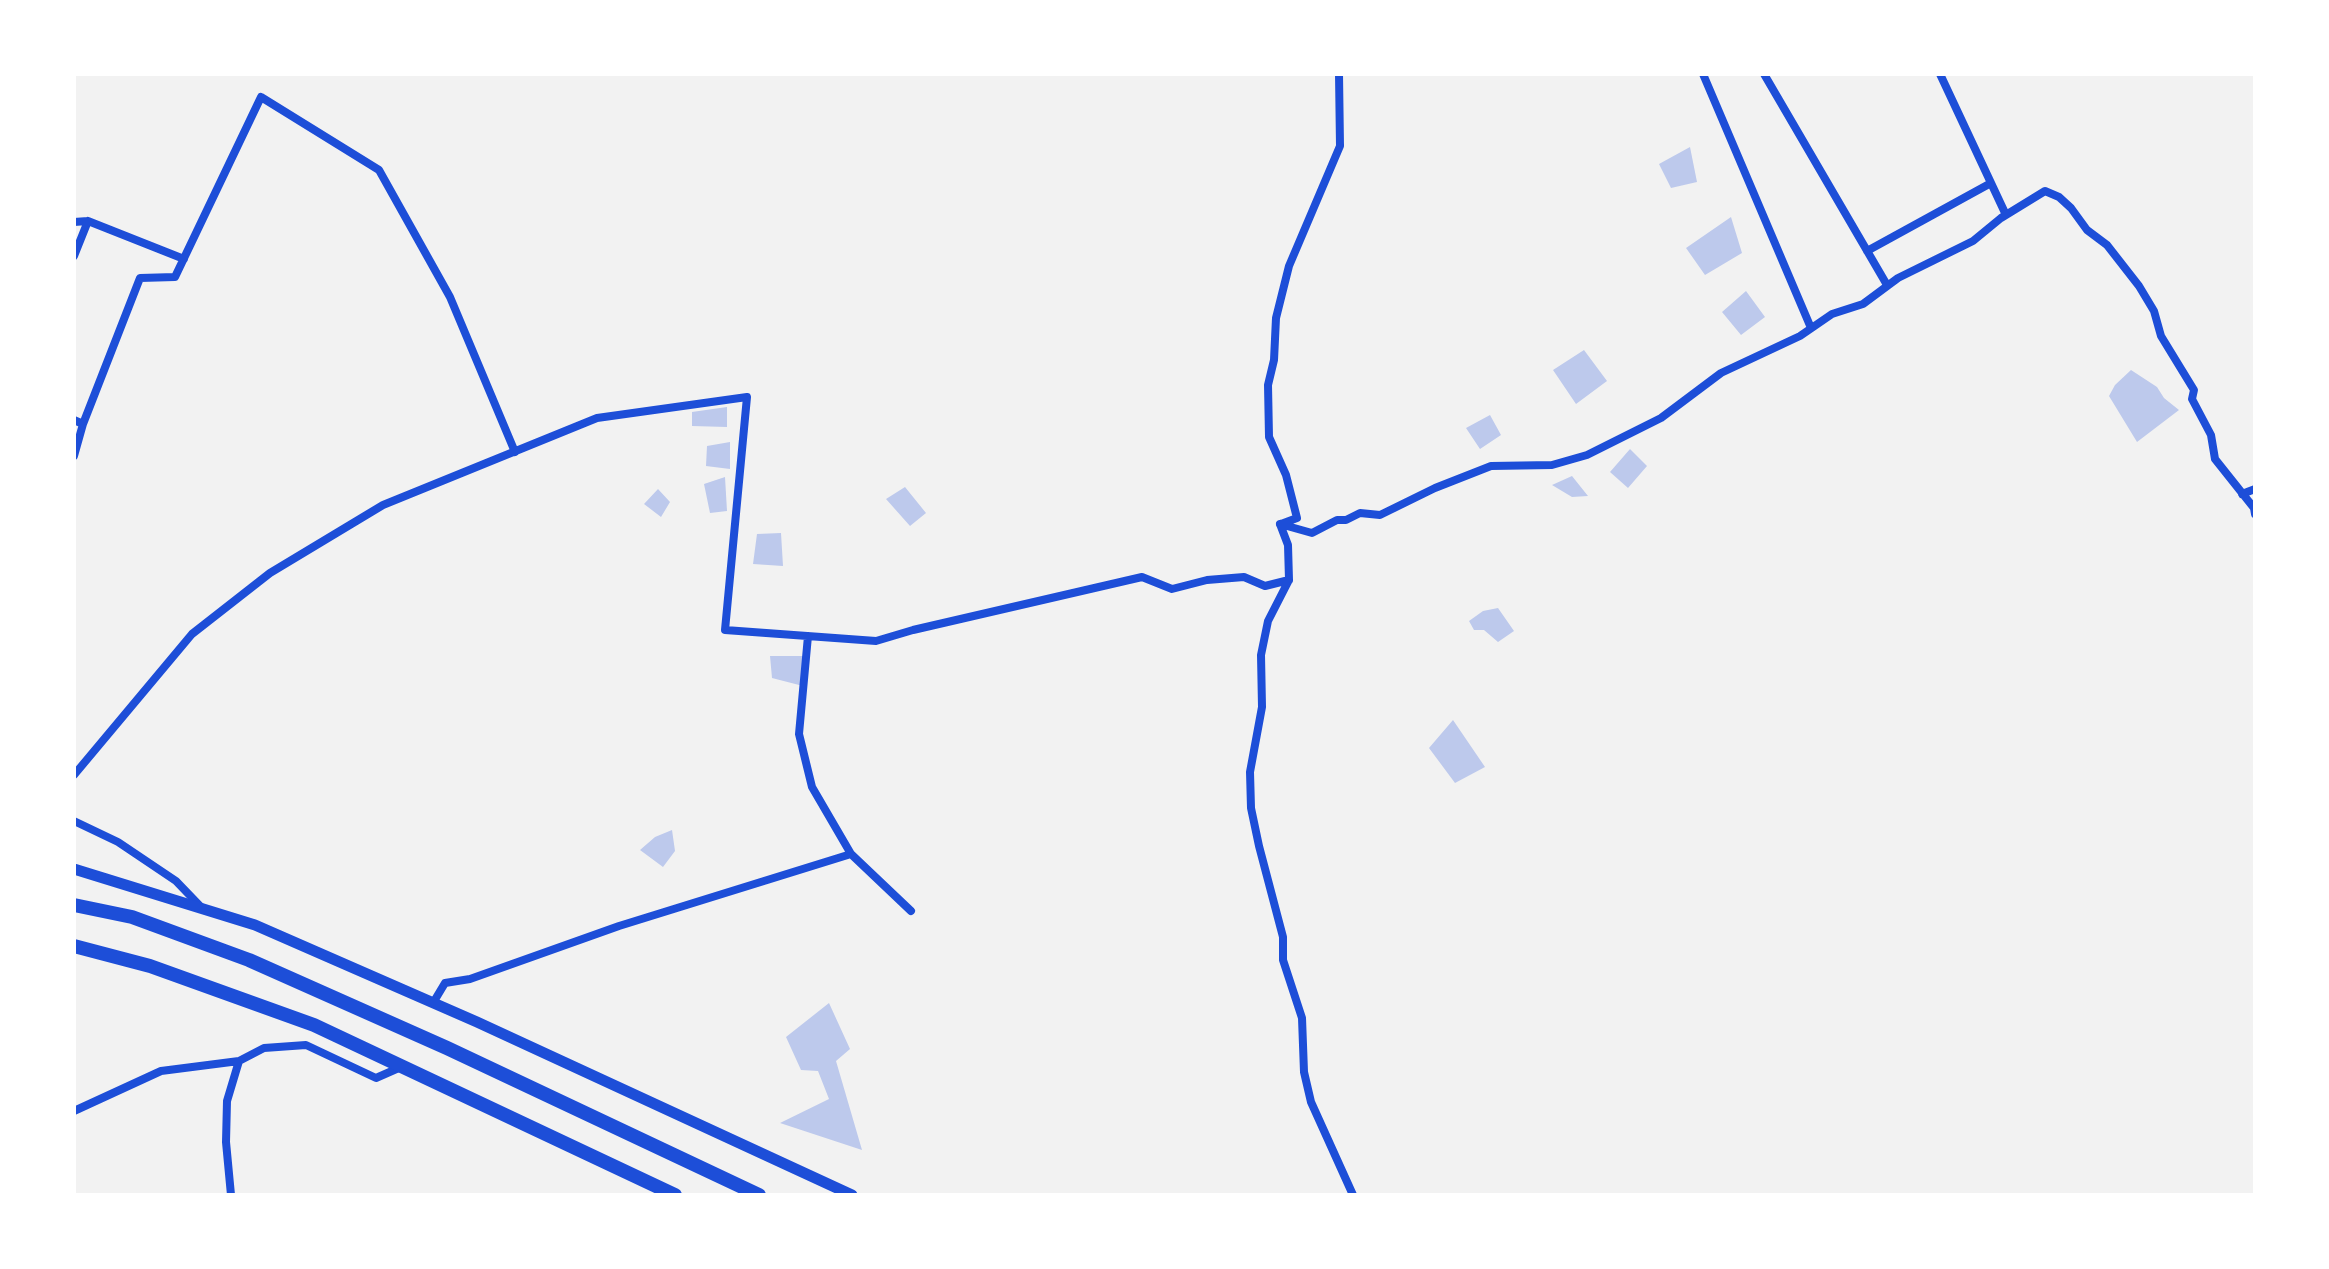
<!DOCTYPE html>
<html>
<head>
<meta charset="utf-8">
<style>
  body { margin:0 }
  #map { position:relative; width:2329px; height:1269px; overflow:hidden; background:#f2f2f2; font-family:"Fira Sans",sans-serif }
  canvas { display:block }
  .frame { position:absolute; inset:0; border:76px solid #fff; pointer-events:none }
</style>
</head>
<body>
<div id="map">
<canvas width="2329" height="1269"></canvas>
<div class="frame"></div>
</div>
<script>
const g = document.querySelector('canvas').getContext('2d');
g.lineJoin = 'round';
function fill(path, color) { g.fillStyle = color; g.fill(path, 'evenodd'); }
const shape = rows => new Path2D(rows.map(r => 'M' + r).join(''));
function strokePath(path, color, width, dash) { g.strokeStyle = color; g.lineWidth = width; g.lineCap = dash ? 'butt' : 'round'; g.setLineDash(dash || []); g.stroke(path); }
fill(shape([
  [1690,147,1697,182,1671,188,1659,164],
  [1731,217,1742,253,1705,275,1686,248],
  [1746,291,1765,317,1741,335,1722,312],
  [1584,350,1607,381,1576,404,1553,370],
  [2131,370,2157,387,2164,398,2179,410,2137,442,2109,396,2115,385],
  [727,407,727,427,692,426,692,412],
  [1490,415,1501,435,1480,449,1466,428],
  [730,442,730,469,706,466,707,446],
  [1630,449,1647,466,1628,488,1610,472],
  [1572,476,1588,496,1572,497,1552,485],
  [725,477,727,511,710,513,704,484],
  [905,487,926,513,910,526,886,499],
  [658,489,670,502,661,517,644,504],
  [781,533,783,566,753,564,757,534],
  [1498,608,1514,631,1498,642,1484,630,1474,630,1469,621,1483,611],
  [770,656,809,656,803,686,772,678],
  [1453,720,1485,767,1455,783,1429,748],
  [672,830,675,851,663,867,640,850,655,837],
  [829,1003,850,1049,836,1061,862,1150,780,1123,829,1099,818,1071,801,1070,786,1037]
]), '#bdc9ec');
strokePath(shape([
  [1703,74,1811,328],
  [1764,74,1887,285],
  [1940,74,2006,215],
  [74,222,88,221,184,259],
  [1867,251,1991,183],
  [74,256,88,221],
  [74,420,83,424,140,278,175,277,261,97,379,170,450,297,515,452],
  [74,456,83,424],
  [2242,494,2255,489],
  [1280,524,1312,533,1337,520,1346,520,1360,513,1380,515,1435,488,1491,466,1552,465,1587,455,1661,418,1721,373,1800,336,1832,314,1863,304,1898,278,1973,241,2001,218,2045,191,2059,197,2071,208,2087,230,2107,245,2139,286,2154,311,2161,336,2194,390,2192,399,2211,435,2215,459,2254,508,2255,514],
  [1280,524,1288,545,1289,580,1268,621,1261,655,1262,707,1250,772,1251,808,1259,846,1283,937,1283,960,1302,1018,1304,1072,1311,1102,1353,1195],
  [1281,524,1297,518,1286,475,1269,437,1268,385,1274,360,1276,318,1289,266,1340,146,1339,74],
  [808,636,799,734,812,787,851,854,911,911],
  [74,775,192,634,270,573,383,505,597,418,747,397,725,630,876,641,913,630,1142,577,1172,589,1207,580,1244,577,1265,586,1289,580],
  [74,821,118,842,176,881,201,907],
  [433,1003,445,983,470,979,619,926,851,854],
  [74,1111,161,1071,239,1061],
  [231,1195,226,1142,227,1101,239,1061,264,1048,306,1045,376,1078,401,1067]
]), '#1d4ed8', 8);
strokePath(shape([
  [74,869,255,925,477,1022,852,1195]
]), '#1d4ed8', 11);
strokePath(shape([
  [74,905,132,917,249,960,447,1048,759,1195],
  [74,946,150,966,314,1025,675,1195]
]), '#1d4ed8', 14);
</script>
</body>
</html>
